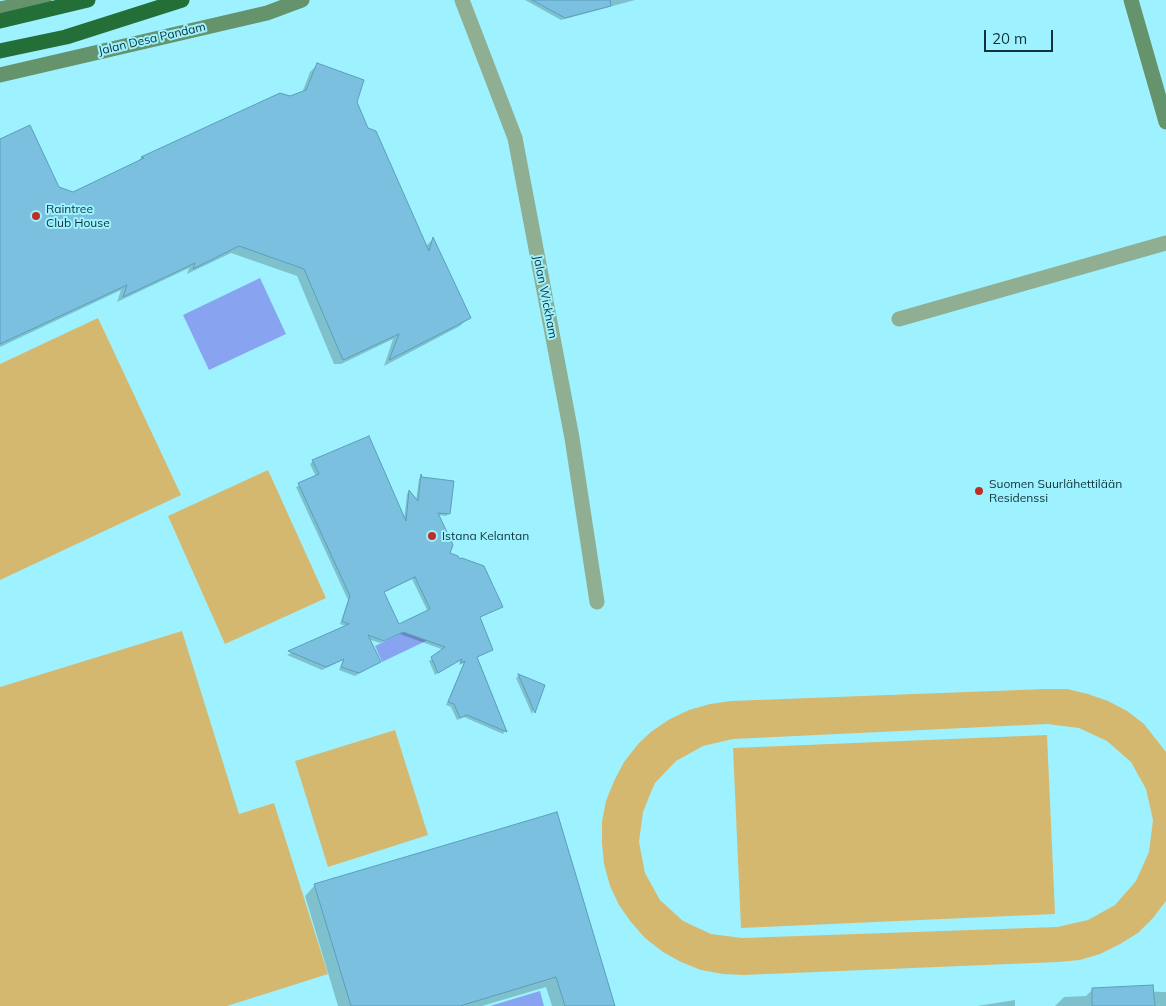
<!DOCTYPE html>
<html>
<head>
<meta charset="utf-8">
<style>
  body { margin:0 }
  #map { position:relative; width:1166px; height:1006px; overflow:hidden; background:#9ef2ff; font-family:Mulish,sans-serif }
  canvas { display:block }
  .scale { position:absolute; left:984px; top:30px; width:69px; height:22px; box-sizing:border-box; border:2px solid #0f3338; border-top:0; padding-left:6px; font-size:15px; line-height:18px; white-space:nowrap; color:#0f3338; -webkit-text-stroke:4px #9ef2ff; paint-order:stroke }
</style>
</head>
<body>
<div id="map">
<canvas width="1166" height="1006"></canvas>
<div class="scale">20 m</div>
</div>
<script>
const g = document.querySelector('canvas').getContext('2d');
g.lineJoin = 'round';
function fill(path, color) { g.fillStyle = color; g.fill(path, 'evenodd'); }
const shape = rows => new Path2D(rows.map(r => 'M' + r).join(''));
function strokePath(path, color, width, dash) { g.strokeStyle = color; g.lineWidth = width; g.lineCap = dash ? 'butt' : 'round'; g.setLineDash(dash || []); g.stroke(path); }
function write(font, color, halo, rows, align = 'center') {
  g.font = font + ' Mulish,sans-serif'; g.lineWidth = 4; g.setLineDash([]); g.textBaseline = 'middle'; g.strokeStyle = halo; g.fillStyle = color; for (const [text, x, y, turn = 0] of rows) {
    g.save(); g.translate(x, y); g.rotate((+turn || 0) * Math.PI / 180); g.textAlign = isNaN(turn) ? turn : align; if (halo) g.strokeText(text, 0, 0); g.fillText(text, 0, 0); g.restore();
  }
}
fill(shape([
  [98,318,181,495,0,580,0,364],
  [268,470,326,598,225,644,168,516],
  [182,631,239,814,274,803,328,974,227,1006,0,1006,0,687],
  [1046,689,1067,689,1088,694,1108,701,1127,711,1144,724,1166,752,1166,901,1153,918,1138,933,1120,944,1100,954,1080,960,1058,962,743,975,723,974,701,970,681,962,663,952,645,938,631,922,619,905,610,886,604,864,602,843,602,821,606,801,614,781,624,762,638,744,652,731,670,719,689,710,710,704,731,701],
  [1047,724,1079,728,1107,741,1131,762,1146,789,1153,820,1149,852,1136,881,1115,905,1088,920,1057,927,742,938,711,934,683,921,660,900,645,873,639,842,643,812,649,797,655,783,676,761,703,746,733,739],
  [395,730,428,835,328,867,295,761],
  [1047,735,1055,914,741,928,733,748]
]), '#d5b870');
fill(shape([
  [260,278,286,334,209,370,183,315],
  [421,624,428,640,382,662,375,646],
  [540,991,544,1006,490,1006]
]), '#88a4f0');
fill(shape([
  [525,0,635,0,561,20],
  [317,65,355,102,425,247,433,239,467,319,460,326,384,366,393,339,341,364,334,364,297,276,231,253,187,274,189,268,117,302,121,290,0,347,0,140,58,188,74,193,136,163,141,158,282,94,290,97,302,93,310,72],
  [313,461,404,520,407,494,409,491,416,501,419,479,420,477,449,513,446,516,438,515,449,554,501,606,479,618,492,650,476,658,505,731,503,734,464,717,457,720,451,707,446,705,464,663,459,665,461,660,435,675,429,661,444,650,400,634,380,643,368,639,379,662,355,676,339,670,343,660,322,670,287,655,346,626,340,624,348,600,296,487,316,477,310,464],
  [412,579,428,612,399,625,383,593],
  [519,675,544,685,532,714,516,678],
  [556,813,614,1006,552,1006,546,987,482,1006,338,1006,305,896,315,885],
  [1092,990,1166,992,1166,1006,1055,1006,1064,997,1086,996],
  [1015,1000,1015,1006,977,1006]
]), '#0003');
const building = shape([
  [532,0,610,0,611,6,565,18,532,0],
  [317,63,364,80,357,102,368,128,376,131,429,251,433,237,471,318,389,360,399,334,343,360,304,269,239,246,193,269,195,263,123,297,127,285,0,344,0,139,30,125,59,187,73,192,144,158,141,157,280,93,290,96,306,90,317,63],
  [369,436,406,521,409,490,418,501,421,474,422,477,454,481,450,514,438,513,453,545,450,553,458,556,460,559,462,558,484,566,503,607,480,617,493,650,477,657,507,732,467,715,460,718,454,704,448,702,465,661,460,663,462,659,438,673,431,657,445,647,403,632,384,641,368,635,381,662,359,673,341,667,344,659,326,667,288,651,349,624,342,621,350,596,298,483,319,474,312,460,369,436],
  [415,577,430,609,399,624,384,592,415,577],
  [518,674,545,685,535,713,518,674],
  [557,812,615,1006,565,1006,556,977,460,1006,351,1006,314,884,557,812],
  [1153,985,1155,1006,1092,1006,1092,988,1153,985]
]);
fill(building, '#7bc0df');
strokePath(building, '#599ebc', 1);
strokePath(shape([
  [462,0,515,138,572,438,597,602],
  [899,319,1166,243]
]), '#8fae92', 15);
strokePath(shape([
  [1131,0,1166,122],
  [0,9,44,0],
  [0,75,267,13,302,0]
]), '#65936c', 15);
strokePath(shape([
  [0,21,88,0],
  [0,51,66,37,182,0]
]), '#246f37', 15);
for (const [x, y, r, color] of [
  [36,216,5,"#bc2e26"],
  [979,491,5,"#bc2e26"],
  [432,536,5,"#bc2e26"]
]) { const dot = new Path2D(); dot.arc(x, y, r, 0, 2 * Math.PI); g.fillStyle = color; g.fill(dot); strokePath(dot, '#9ef2ff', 2); }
write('12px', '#0f3338', '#9ef2ff', [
  ["Jalan Desa Pandam",152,39,-13],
  ["Jalan Wickham",545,297,79]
]);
write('12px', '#0f3338', '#9ef2ff', [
  ["Raintree",46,209],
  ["Club House",46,223],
  ["Suomen Suurlähettilään",989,484],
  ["Residenssi",989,498],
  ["Istana Kelantan",442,536]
], 'left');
</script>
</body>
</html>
